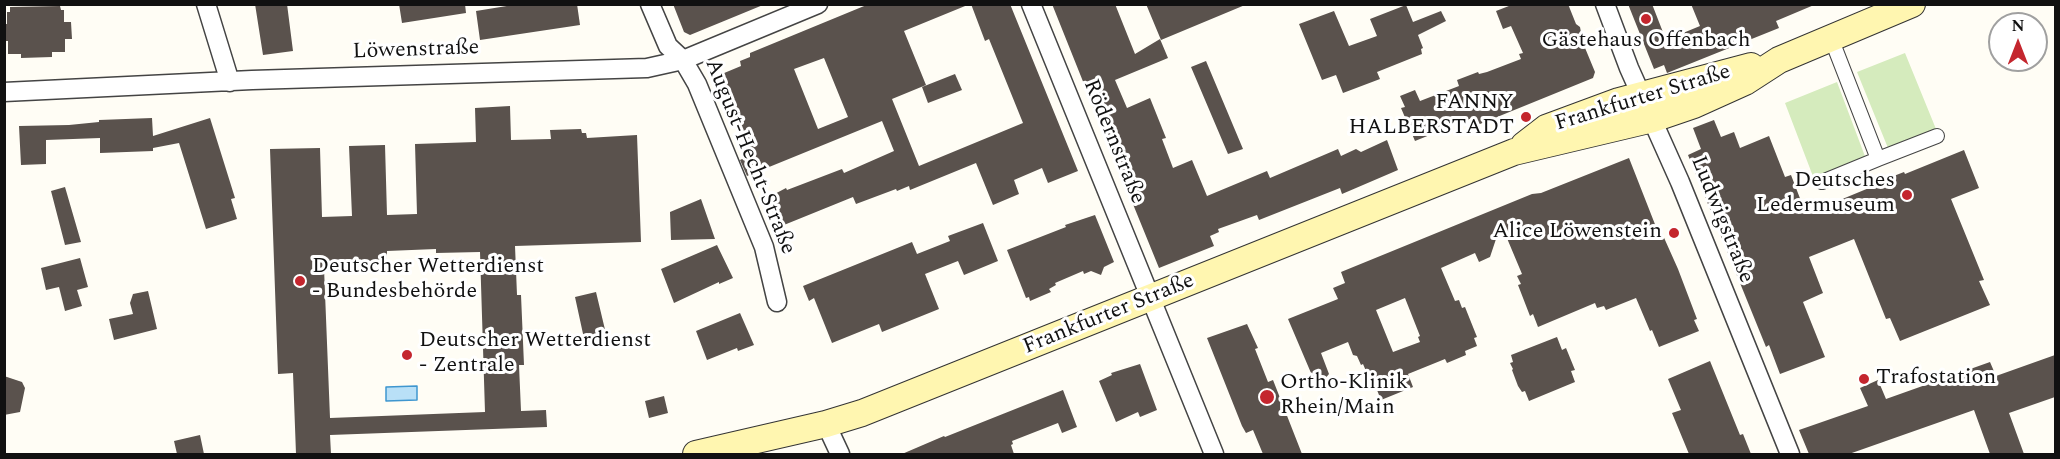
<!DOCTYPE html>
<html>
<head>
<meta charset="utf-8">
<style>
  body { margin:0 }
  #map { position:relative; width:2060px; height:459px; overflow:hidden; background:#fffdf5; font-family:Spectral,serif }
  canvas { display:block }
  .frame { position:absolute; inset:0; border:6px solid #111; pointer-events:none }
  .north { position:absolute; left:1988px; top:12px; width:60px; height:60px; box-sizing:border-box; background:#fff; border:2px solid #a0a0a0; border-radius:50%; rotate:0deg; font-size:16px; font-weight:700; line-height:24px; text-align:center; color:#111 }
  .north::after { content:''; display:block; margin:auto; width:21px; height:27px; background:#c4262e; clip-path:polygon(50% 0,100% 100%,50% 72%,0 100%) }
</style>
</head>
<body>
<div id="map">
<canvas width="2060" height="459"></canvas>
<div class="frame"></div>
<div class="north">N</div>
</div>
<script>
const g = document.querySelector('canvas').getContext('2d');
g.lineJoin = 'round';
function fill(path, color) { g.fillStyle = color; g.fill(path, 'evenodd'); }
const shape = rows => new Path2D(rows.map(r => 'M' + r).join(''));
function strokePath(path, color, width, dash) { g.strokeStyle = color; g.lineWidth = width; g.lineCap = dash ? 'butt' : 'round'; g.setLineDash(dash || []); g.stroke(path); }
function write(font, color, halo, rows, align = 'center') {
  g.font = font + ' Spectral,serif'; g.lineWidth = 6; g.setLineDash([]); g.textBaseline = 'middle'; g.strokeStyle = halo; g.fillStyle = color; for (const [text, x, y, turn = 0] of rows) {
    g.save(); g.translate(x, y); g.rotate((+turn || 0) * Math.PI / 180); g.textAlign = isNaN(turn) ? turn : align; if (halo) g.strokeText(text, 0, 0); g.fillText(text, 0, 0); g.restore();
  }
}
fill(shape([
  [1905,53,1936,129,1888,148,1857,72],
  [1837,82,1866,159,1814,179,1785,103]
]), '#d5ebbd');
const water = shape([
  [417,386,417,400,386,401,386,387,417,386]
]);
fill(water, '#b9e0f7');
strokePath(water, '#3f96cf', 1.5);
fill(shape([
  [255,4,287,4,293,51,263,55],
  [399,4,465,4,466,13,402,23],
  [519,4,577,4,580,25,480,40,476,11],
  [673,4,763,4,763,5,690,35,684,32],
  [869,4,970,4,904,31,926,85,892,99,919,166,1023,123,989,39,985,41,971,4,1010,4,1078,171,1048,183,1042,168,1014,180,1019,194,993,205,976,163,910,190,909,186,897,191,896,189,856,204,853,197,779,227,767,198,786,188,787,190,842,169,844,173,894,151,882,121,747,176,740,160,753,154,731,102,728,103,717,76,741,66,740,61,750,57,750,53],
  [824,58,848,117,818,129,794,69],
  [1052,4,1115,4,1135,54,1160,39,1168,58,1115,80,1127,108,1150,98,1166,138,1162,139,1173,168,1192,160,1207,196,1267,171,1270,178,1338,149,1341,156,1356,149,1361,152,1387,140,1398,170,1342,194,1340,188,1259,220,1257,215,1218,229,1219,232,1210,236,1214,246,1159,268,1126,187,1128,186,1101,118,1098,119],
  [1146,4,1245,4,1245,5,1161,40],
  [1514,4,1568,4,1576,24,1580,27,1583,43,1595,72,1593,78,1475,126,1472,118,1415,141,1401,108,1405,107,1400,96,1415,90,1420,101,1459,86,1457,80,1478,72,1479,74,1487,72,1521,59,1519,54,1523,53,1511,26,1503,29,1496,11],
  [1628,4,1652,4,1666,40,1700,26,1691,4,1814,5,1776,21,1779,28,1667,73,1664,65,1654,69],
  [1406,5,1413,22,1441,11,1446,21,1418,35,1423,48,1421,49,1422,54,1377,72,1380,79,1343,93,1336,75,1322,80,1299,24,1334,11,1349,46,1377,36,1370,19],
  [60,6,61,10,64,10,64,22,71,22,72,39,65,39,65,52,52,52,52,57,21,58,21,54,8,54,8,41,4,41,4,24,7,24,7,12,10,12,10,7],
  [1206,61,1243,149,1228,154,1191,67],
  [955,74,962,90,928,103,922,87],
  [510,106,511,140,551,139,550,130,581,129,582,133,586,133,587,138,637,135,641,242,515,246,517,295,521,295,524,365,519,365,521,411,546,410,547,427,330,435,331,454,296,454,293,373,278,374,270,149,320,148,322,217,352,216,349,146,385,145,387,215,417,214,415,144,476,142,475,108],
  [436,249,436,253,480,252,485,412,330,418,324,268,387,266,387,251],
  [152,118,153,136,210,118,235,198,231,199,237,219,206,229,179,143,153,148,153,151,100,153,100,138,46,140,46,164,21,165,19,126,69,125,99,122,99,120],
  [1714,120,1721,137,1734,132,1740,148,1769,136,1785,177,1791,175,1806,214,1869,188,1869,186,1886,179,1904,172,1905,174,1964,150,1979,188,1951,199,1984,280,1979,281,1990,305,1900,341,1890,318,1886,319,1854,239,1809,257,1823,293,1803,302,1825,357,1780,374,1769,345,1766,347,1688,155,1701,149,1693,128],
  [1629,158,1658,232,1661,231,1678,269,1697,319,1694,320,1699,331,1659,347,1652,330,1650,331,1636,298,1606,310,1604,306,1597,308,1595,303,1538,327,1533,314,1530,316,1518,285,1521,284,1517,276,1522,274,1501,224,1490,257,1479,262,1475,253,1441,268,1455,301,1459,300,1462,308,1465,307,1477,337,1474,338,1477,346,1465,351,1466,355,1447,363,1445,359,1408,374,1413,387,1381,400,1369,370,1366,371,1363,364,1361,365,1357,356,1353,355,1348,342,1321,353,1329,374,1323,381,1314,380,1288,319,1338,299,1333,288,1345,283,1341,272,1532,194,1541,193],
  [1405,298,1420,336,1418,337,1420,342,1393,352,1376,310],
  [65,187,81,242,65,245,51,191],
  [701,199,715,239,671,240,670,212],
  [1095,215,1114,262,1104,267,1101,275,1091,271,1084,274,1083,271,1055,283,1056,285,1049,289,1051,292,1030,301,1029,297,1026,298,1007,250,1066,227,1065,225],
  [983,223,998,261,964,275,958,261,925,274,939,309,882,332,879,324,832,343,814,298,809,301,803,286,912,242,917,254,950,241,948,236],
  [717,245,733,278,719,284,719,282,674,303,661,269],
  [80,258,88,287,77,290,82,306,65,311,59,287,46,290,41,268],
  [148,291,157,329,114,340,109,319,133,314,130,303,133,294],
  [596,292,607,338,585,343,575,297],
  [740,313,754,345,738,351,737,348,707,360,696,331],
  [1247,324,1258,348,1255,349,1268,382,1273,380,1302,454,1263,454,1253,430,1246,433,1242,426,1207,338],
  [1557,337,1562,350,1566,348,1575,370,1571,371,1575,382,1529,401,1525,391,1522,392,1518,386,1512,370,1513,369,1510,363,1513,362,1511,355],
  [2055,355,2055,397,2009,413,2024,454,1990,454,1974,410,1849,454,1809,454,1799,430,1868,406,1860,388,1878,380,1886,399,1990,362,1996,376],
  [1710,361,1740,435,1743,434,1751,454,1689,454,1672,413,1681,410,1668,379],
  [1140,364,1157,410,1140,417,1138,412,1116,422,1099,381,1112,375,1111,373],
  [4,376,22,382,25,388,20,412,4,415],
  [1063,390,1077,427,1062,433,1058,423,1012,441,1013,444,1011,445,1014,454,902,454,944,436,945,437],
  [664,396,668,413,649,418,645,401],
  [200,435,204,454,177,454,174,441]
]), '#5a524d');
const pedestrian = shape([
  [1878,159,1937,136],
  [1822,182,1878,159,1831,38]
]);
const minor = shape([
  [206,4,230,82],
  [650,4,668,46,683,60,697,84,764,247,777,302],
  [1031,4,1214,454],
  [1605,4,1629,68,1680,182,1790,454],
  [4,92,252,80,647,68,683,60,818,4],
  [826,424,840,454]
]);
const secondary = shape([
  [1524,145,1546,128,1619,101,1751,66],
  [696,454,826,424,862,413,1514,152,1653,119,1694,105,1745,82,1779,60,1912,4]
]);
strokePath(pedestrian, '#444', 16);
strokePath(minor, '#444', 21);
strokePath(secondary, '#333', 28);
strokePath(pedestrian, '#fff', 14);
strokePath(minor, '#fff', 18);
strokePath(secondary, '#fff6b0', 26);
for (const [x, y, r, color] of [
  [1646,19,6,"#c4262e"],
  [1526,117,6,"#c4262e"],
  [1907,195,6,"#c4262e"],
  [1674,233,6,"#c4262e"],
  [300,281,6,"#c4262e"],
  [407,355,6,"#c4262e"],
  [1864,379,6,"#c4262e"],
  [1267,397,8,"#c4262e"]
]) { const dot = new Path2D(); dot.arc(x, y, r, 0, 2 * Math.PI); g.fillStyle = color; g.fill(dot); strokePath(dot, '#fff', 2); }
write('22px', '#111', '#fff', [
  ["Gästehaus Offenbach",1646,42,"center"],
  ["FANNY",1514,104,"right"],
  ["HALBERSTADT",1514,129,"right"],
  ["Deutsches",1895,182,"right"],
  ["Ledermuseum",1895,207,"right"],
  ["Alice Löwenstein",1662,233,"right"],
  ["Deutscher Wetterdienst",312,268],
  ["- Bundesbehörde",312,293],
  ["Deutscher Wetterdienst",419,342],
  ["- Zentrale",419,367],
  ["Trafostation",1876,379],
  ["Ortho-Klinik",1280,384],
  ["Rhein/Main",1280,409]
], 'left');
write('22px', '#111', '#fff', [
  ["Löwenstraße",416,51,-2],
  ["Frankfurter Straße",1643,99,-17],
  ["Rödernstraße",1113,142,68],
  ["August-Hecht-Straße",749,157,68],
  ["Ludwigstraße",1721,220,68],
  ["Frankfurter Straße",1109,315,-22]
]);
</script>
</body>
</html>
